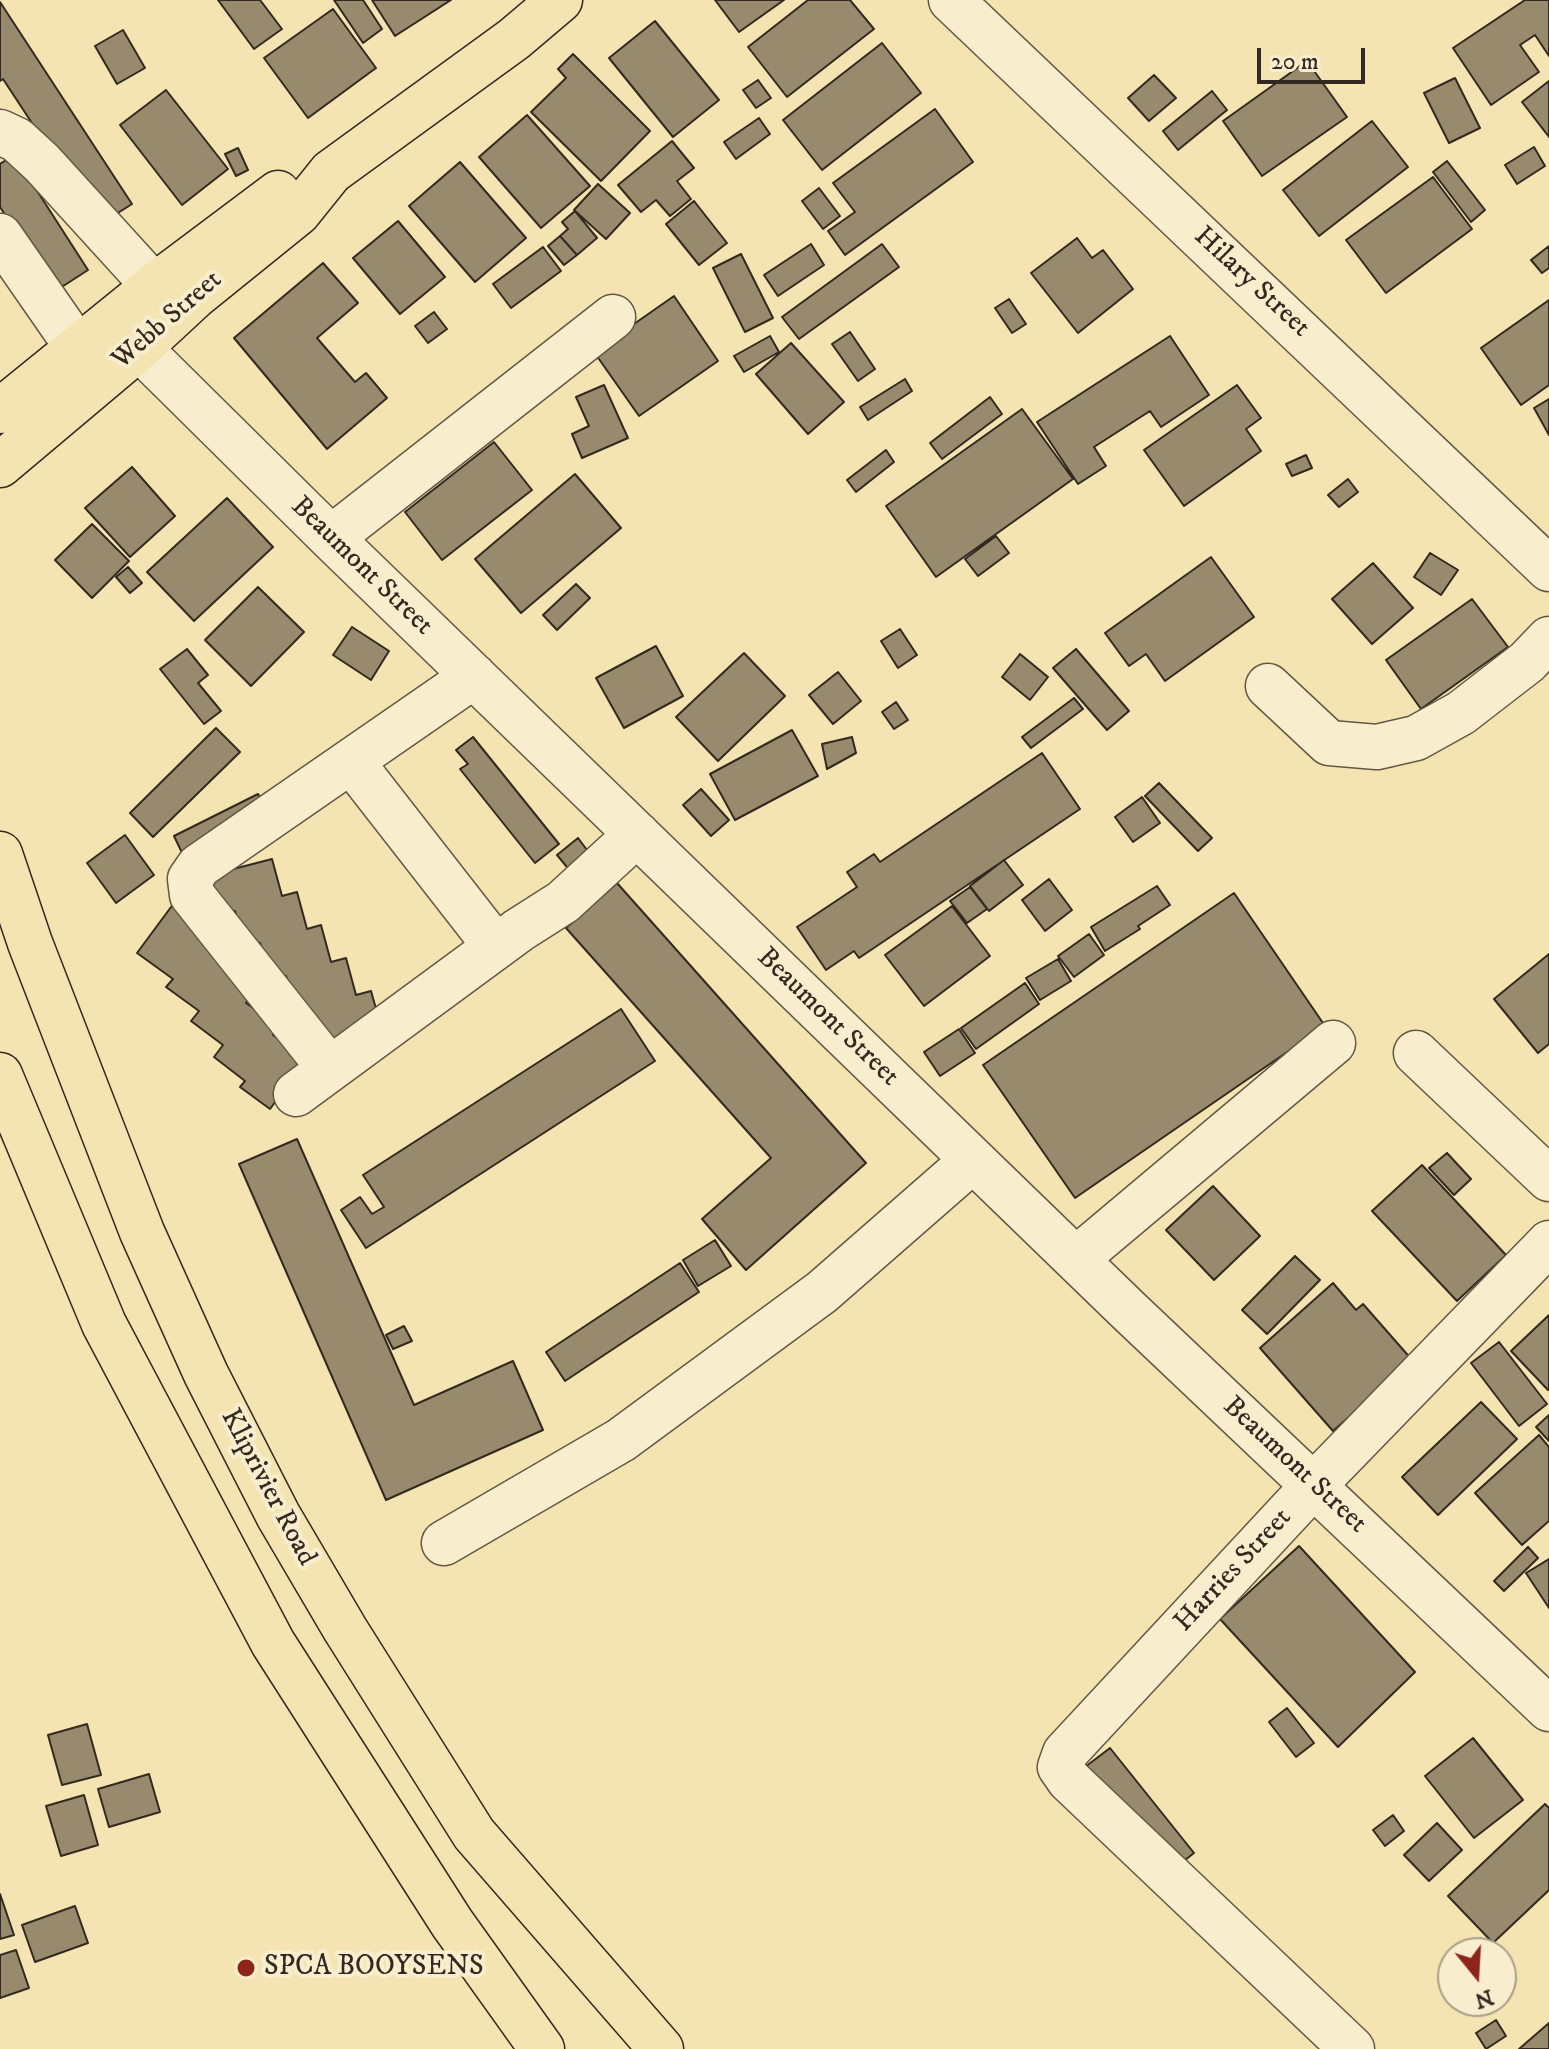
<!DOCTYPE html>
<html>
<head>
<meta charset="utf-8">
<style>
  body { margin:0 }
  #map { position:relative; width:1549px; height:2049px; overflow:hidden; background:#f4e4b2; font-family:"IM FELL DW Pica",serif }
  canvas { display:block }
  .north { position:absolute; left:1437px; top:1937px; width:80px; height:80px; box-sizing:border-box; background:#f8edcd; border:2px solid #aa9f88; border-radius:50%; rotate:162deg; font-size:22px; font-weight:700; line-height:32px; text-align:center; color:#342921 }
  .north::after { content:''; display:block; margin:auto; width:28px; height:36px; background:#8f2418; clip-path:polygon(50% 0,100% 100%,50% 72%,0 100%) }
  .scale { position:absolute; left:1257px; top:48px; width:108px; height:36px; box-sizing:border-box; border:4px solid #342921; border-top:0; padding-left:10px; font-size:24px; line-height:28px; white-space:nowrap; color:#342921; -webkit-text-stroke:6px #f8edcd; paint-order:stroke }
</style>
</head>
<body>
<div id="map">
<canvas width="1549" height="2049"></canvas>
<div class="north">N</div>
<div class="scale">20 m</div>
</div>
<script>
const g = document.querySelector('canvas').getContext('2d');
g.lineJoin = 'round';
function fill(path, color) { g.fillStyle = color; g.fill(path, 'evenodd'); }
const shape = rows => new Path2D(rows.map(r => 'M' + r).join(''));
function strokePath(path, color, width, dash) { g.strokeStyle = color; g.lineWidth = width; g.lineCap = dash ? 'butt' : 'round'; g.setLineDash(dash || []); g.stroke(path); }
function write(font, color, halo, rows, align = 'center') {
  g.font = font + ' "IM FELL DW Pica",serif'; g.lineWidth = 8; g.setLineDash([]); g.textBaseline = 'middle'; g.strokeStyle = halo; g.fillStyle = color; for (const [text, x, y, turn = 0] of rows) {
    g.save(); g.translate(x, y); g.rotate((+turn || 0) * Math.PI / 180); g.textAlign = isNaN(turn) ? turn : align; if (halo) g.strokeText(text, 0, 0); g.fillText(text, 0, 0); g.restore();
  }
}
const building = shape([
  [218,0,260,0,282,29,254,49,218,0],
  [334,0,363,0,382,29,363,43,334,0],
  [372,0,451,0,395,36,372,0],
  [715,0,784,0,739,32,715,0],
  [808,0,850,0,874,29,787,97,748,47,808,0],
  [1525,0,1549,0,1549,56,1535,35,1520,45,1539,72,1491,105,1453,48,1525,0],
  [0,2,132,204,99,225,3,79,0,81,0,2],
  [333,9,376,68,308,118,264,58,333,9],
  [655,21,719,100,673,137,609,58,655,21],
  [123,30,145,68,117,84,95,46,123,30],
  [882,43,921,93,822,170,783,120,882,43],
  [573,54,650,131,601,181,531,112,566,78,558,69,573,54],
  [1307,61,1347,117,1262,176,1223,121,1307,61],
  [1154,75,1176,98,1149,121,1128,98,1154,75],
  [1455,78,1480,128,1449,143,1424,93,1455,78],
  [758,80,771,98,756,108,743,90,758,80],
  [1549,81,1549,137,1522,102,1549,81],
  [166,90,228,169,182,205,120,125,166,90],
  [1212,91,1227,110,1178,150,1163,131,1212,91],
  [935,109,973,162,845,255,828,231,855,212,833,183,935,109],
  [527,115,590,186,541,228,479,157,527,115],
  [759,118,770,134,736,159,724,142,759,118],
  [1372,121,1408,167,1319,236,1283,190,1372,121],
  [672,141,694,168,677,181,691,199,670,216,656,200,641,212,618,185,672,141],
  [1534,147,1545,166,1517,184,1505,165,1534,147],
  [238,148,248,170,236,176,225,154,238,148],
  [14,155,88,270,54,292,0,207,0,164,14,155],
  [1447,161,1485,210,1471,222,1433,172,1447,161],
  [460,162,526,238,475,282,409,206,460,162],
  [1433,177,1472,229,1386,293,1346,240,1433,177],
  [598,184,630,213,606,239,574,210,598,184],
  [819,188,840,216,823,229,802,201,819,188],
  [694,201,727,243,699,265,666,224,694,201],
  [575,211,597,238,577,255,560,236,568,229,562,222,575,211],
  [398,221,445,277,400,314,353,258,398,221],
  [560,236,577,255,564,265,548,246,560,236],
  [1077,238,1092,258,1103,250,1133,289,1078,333,1031,273,1077,238],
  [811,244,824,265,778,296,764,275,811,244],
  [882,244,899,267,799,339,782,317,882,244],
  [1549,246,1549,268,1542,273,1531,260,1549,246],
  [543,247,561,271,511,308,493,284,543,247],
  [741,254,773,318,745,332,713,268,741,254],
  [323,263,358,303,317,338,355,382,366,373,387,398,327,449,234,338,323,263],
  [674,296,718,361,639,416,594,352,674,296],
  [1009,299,1026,324,1012,333,995,308,1009,299],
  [1549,300,1549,385,1521,405,1481,348,1549,300],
  [434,312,447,329,428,343,415,326,434,312],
  [850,332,875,369,858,381,832,344,850,332],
  [770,336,779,352,744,372,734,356,770,336],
  [1170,336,1209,395,1161,427,1150,411,1094,447,1106,466,1078,484,1037,422,1170,336],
  [791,343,844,402,808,434,756,374,791,343],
  [905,379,912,391,868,420,860,407,905,379],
  [604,385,628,438,582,458,572,434,589,426,576,397,604,385],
  [1237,385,1261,418,1246,429,1261,451,1184,506,1144,450,1237,385],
  [990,397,1002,414,942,459,930,443,990,397],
  [1549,399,1549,435,1534,408,1549,399],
  [1022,409,1073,479,936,577,886,506,1022,409],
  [494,442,532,490,442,560,405,512,494,442],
  [886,450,894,462,856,492,847,480,886,450],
  [1306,455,1312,468,1292,476,1286,464,1306,455],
  [132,467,175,516,130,557,85,508,132,467],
  [575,474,621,528,521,613,475,559,575,474],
  [1348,479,1358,492,1339,507,1328,495,1348,479],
  [227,498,273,547,194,621,147,572,227,498],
  [92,524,129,561,92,598,55,560,92,524],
  [996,536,1009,553,978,576,965,559,996,536],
  [1430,553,1458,570,1441,595,1414,577,1430,553],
  [1211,557,1254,617,1165,681,1146,654,1129,666,1105,633,1211,557],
  [1373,563,1413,608,1372,644,1332,599,1373,563],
  [128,567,142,583,130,593,116,577,128,567],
  [576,584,590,598,557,630,543,615,576,584],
  [258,587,304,632,251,686,205,640,258,587],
  [1472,599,1508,647,1421,709,1386,660,1472,599],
  [352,627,389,651,371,680,333,655,352,627],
  [900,629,917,655,898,668,881,641,900,629],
  [656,646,683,696,624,728,596,678,656,646],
  [187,649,208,675,198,683,221,711,204,724,160,669,187,649],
  [1076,649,1129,711,1107,730,1053,668,1076,649],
  [744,653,785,696,718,761,676,717,744,653],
  [1020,654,1048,677,1030,700,1002,677,1020,654],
  [838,672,861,701,833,724,809,695,838,672],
  [1074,698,1083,709,1031,748,1022,737,1074,698],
  [896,702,908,720,894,729,882,712,896,702],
  [216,728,240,752,153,837,130,813,216,728],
  [792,730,818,776,735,820,710,774,792,730],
  [473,737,559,844,535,863,460,769,468,764,456,750,473,737],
  [852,737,856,753,827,769,822,744,852,737],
  [1042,753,1080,809,859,958,854,951,826,970,797,927,857,887,847,872,874,854,880,862,1042,753],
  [1159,783,1212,838,1198,851,1145,796,1159,783],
  [701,789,729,820,711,836,683,805,701,789],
  [258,794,270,817,185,859,174,836,258,794],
  [1142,797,1160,823,1133,842,1115,817,1142,797],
  [125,835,154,875,116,903,87,863,125,835],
  [578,838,596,862,576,878,557,855,578,838],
  [272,859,282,896,297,892,307,929,321,925,331,962,346,958,356,995,371,991,382,1030,319,1047,295,1013,286,976,270,980,260,943,245,948,235,911,221,915,210,875,272,859],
  [1004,860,1023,885,989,911,970,886,1004,860],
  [1049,879,1072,910,1045,931,1022,900,1049,879],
  [617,883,866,1163,746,1270,702,1219,771,1158,566,928,617,883],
  [1157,886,1170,905,1138,926,1140,929,1105,951,1091,927,1157,886],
  [970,887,987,909,967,923,950,901,970,887],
  [1234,893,1325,1026,1075,1198,983,1065,1234,893],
  [174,903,254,991,246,1003,279,1026,273,1035,306,1060,270,1109,240,1087,245,1081,214,1057,223,1045,191,1021,199,1011,166,987,173,979,137,953,174,903],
  [952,906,990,956,924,1006,885,955,952,906],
  [1089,934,1104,955,1074,977,1058,956,1089,934],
  [1549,954,1549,1044,1538,1053,1494,999,1549,954],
  [1058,959,1071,981,1040,1000,1026,978,1058,959],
  [1025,983,1039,1004,976,1049,961,1028,1025,983],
  [621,1009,655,1061,366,1248,341,1210,360,1197,372,1214,384,1207,363,1175,621,1009],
  [959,1029,975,1053,940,1076,924,1052,959,1029],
  [297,1139,414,1405,513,1361,543,1430,386,1500,239,1164,297,1139],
  [1447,1153,1471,1179,1454,1195,1429,1168,1447,1153],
  [1422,1165,1506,1255,1457,1301,1372,1211,1422,1165],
  [1213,1186,1260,1236,1214,1280,1166,1230,1213,1186],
  [715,1240,731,1266,698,1286,683,1260,715,1240],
  [1295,1256,1320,1280,1267,1334,1242,1310,1295,1256],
  [680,1263,699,1292,565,1381,546,1352,680,1263],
  [1333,1283,1356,1310,1363,1304,1413,1361,1333,1431,1260,1348,1333,1283],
  [1549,1315,1549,1389,1548,1390,1511,1351,1549,1315],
  [404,1326,412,1341,393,1349,386,1335,404,1326],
  [1499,1342,1547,1404,1519,1426,1471,1363,1499,1342],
  [1481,1402,1517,1439,1438,1515,1402,1477,1481,1402],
  [1549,1415,1549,1441,1536,1427,1549,1415],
  [1539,1435,1549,1447,1549,1521,1522,1545,1475,1493,1539,1435],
  [1299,1546,1415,1672,1338,1747,1220,1619,1299,1546],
  [1528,1547,1538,1558,1504,1591,1494,1581,1528,1547],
  [1549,1559,1549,1608,1526,1573,1549,1559],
  [1287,1708,1314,1743,1296,1757,1269,1722,1287,1708],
  [87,1724,101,1775,62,1785,48,1735,87,1724],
  [1473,1738,1523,1800,1474,1838,1425,1776,1473,1738],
  [1110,1748,1194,1853,1170,1872,1085,1767,1110,1748],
  [149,1774,160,1812,109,1827,98,1789,149,1774],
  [84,1795,98,1845,61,1856,46,1806,84,1795],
  [1545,1804,1549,1808,1549,1890,1493,1943,1448,1896,1545,1804],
  [1393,1815,1404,1831,1385,1846,1373,1830,1393,1815],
  [1437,1823,1462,1850,1429,1881,1404,1855,1437,1823],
  [0,1894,14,1935,0,1939,0,1894],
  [75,1906,88,1943,35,1962,22,1925,75,1906],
  [16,1950,29,1988,0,1998,0,1955,16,1950],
  [1496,2020,1506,2036,1486,2049,1476,2033,1496,2020],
  [1549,2023,1549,2049,1519,2049,1549,2023]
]);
fill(building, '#988a6c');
strokePath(building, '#342921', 2);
const minor = shape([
  [951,0,1549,569],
  [0,132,17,140,42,163,154,286],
  [0,236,77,347],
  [117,317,147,356,331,538,1128,1310,1549,1709],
  [331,538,613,317],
  [1268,686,1329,743,1377,747,1416,738,1461,713,1527,662,1549,639],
  [351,761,496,947],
  [1416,1053,1549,1179],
  [330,1069,192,895,190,879,199,866,474,676],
  [296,1094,519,930,563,902,637,834],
  [1076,1259,1333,1043],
  [444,1543,621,1440,822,1292,973,1160],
  [1352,2049,1069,1780,1060,1767,1065,1753,1314,1485,1549,1243]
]);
const major = shape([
  [0,411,154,286,278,193],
  [0,465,139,348,194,297,298,213,331,172,514,39,560,0],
  [0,854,30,943,142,1232,206,1374,278,1515,345,1629,474,1834,661,2049],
  [0,1075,104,1324,273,1643,452,1923,542,2049]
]);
strokePath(minor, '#645845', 47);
strokePath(major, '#342921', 47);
strokePath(minor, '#f8edcd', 44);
strokePath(major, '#f4e4b2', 44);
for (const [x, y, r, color] of [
  [246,1968,10,"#8f2418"]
]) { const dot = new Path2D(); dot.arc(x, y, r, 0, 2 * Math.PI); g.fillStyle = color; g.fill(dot); strokePath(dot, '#f8edcd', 3); }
write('28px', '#342921', '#f8edcd', [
  ["Hilary Street",1251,283,43],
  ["Webb Street",168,321,-41],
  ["Beaumont Street",361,567,44],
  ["Beaumont Street",827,1018,44],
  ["Beaumont Street",1294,1466,43],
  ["Kliprivier Road",267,1488,62],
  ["Harries Street",1234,1571,-47]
]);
write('28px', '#342921', '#f8edcd', [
  ["SPCA BOOYSENS",264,1968]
], 'left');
</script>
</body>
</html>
